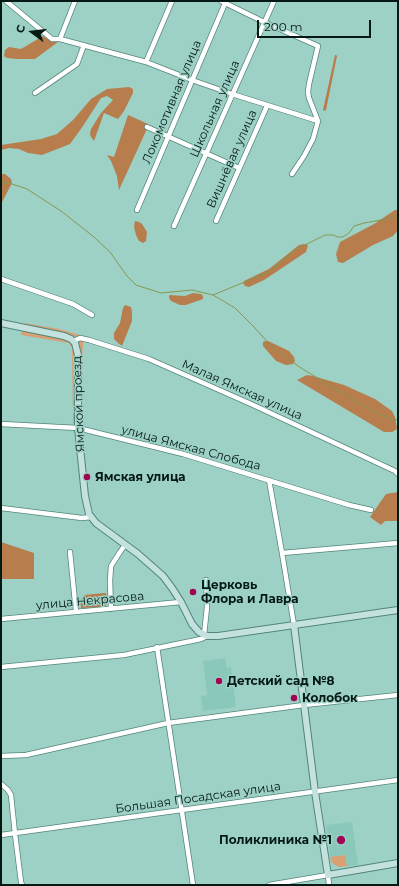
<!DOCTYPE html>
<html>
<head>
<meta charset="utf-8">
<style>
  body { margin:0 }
  #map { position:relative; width:399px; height:886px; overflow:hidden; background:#9dd1c6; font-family:Montserrat,sans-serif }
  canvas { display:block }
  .frame { position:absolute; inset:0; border:2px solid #041814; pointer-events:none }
  .north { position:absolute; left:12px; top:12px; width:40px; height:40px; -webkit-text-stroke:3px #9dd1c6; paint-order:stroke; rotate:285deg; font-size:11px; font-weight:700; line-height:16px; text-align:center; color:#041814 }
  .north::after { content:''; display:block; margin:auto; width:14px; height:18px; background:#041814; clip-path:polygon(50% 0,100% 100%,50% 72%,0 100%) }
  .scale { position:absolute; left:257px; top:20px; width:114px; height:18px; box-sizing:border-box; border:2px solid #041814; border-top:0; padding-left:5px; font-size:12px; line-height:14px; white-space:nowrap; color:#041814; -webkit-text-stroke:3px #9dd1c6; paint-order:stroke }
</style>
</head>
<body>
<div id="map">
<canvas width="399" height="886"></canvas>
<div class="frame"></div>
<div class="north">С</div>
<div class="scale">200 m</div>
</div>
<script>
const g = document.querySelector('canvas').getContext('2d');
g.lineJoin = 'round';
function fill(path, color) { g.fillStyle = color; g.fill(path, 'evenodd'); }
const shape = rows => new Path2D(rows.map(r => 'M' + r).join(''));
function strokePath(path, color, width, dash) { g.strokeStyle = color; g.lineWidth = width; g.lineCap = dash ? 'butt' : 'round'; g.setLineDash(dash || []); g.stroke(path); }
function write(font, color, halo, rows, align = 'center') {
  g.font = font + ' Montserrat,sans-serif'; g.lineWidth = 3; g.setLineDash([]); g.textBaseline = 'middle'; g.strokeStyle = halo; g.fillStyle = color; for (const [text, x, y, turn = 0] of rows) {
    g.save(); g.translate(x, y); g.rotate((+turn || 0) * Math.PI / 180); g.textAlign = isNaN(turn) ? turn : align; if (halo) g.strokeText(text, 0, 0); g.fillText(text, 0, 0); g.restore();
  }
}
fill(shape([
  [225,658,227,668,231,667,236,707,203,711,201,696,207,695,203,661],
  [352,822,358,865,347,866,345,855,330,857,326,825]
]), '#8ac8bc');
fill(shape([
  [24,323,59,329,87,337,86,338,76,337,66,333,25,325],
  [22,330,64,338,69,341,73,345,75,356,75,421,74,424,73,425,72,348,69,343,21,335],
  [79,341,83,341,81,424,82,427,81,426,80,422,81,354,79,343],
  [345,855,347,866,339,867,335,865,332,863,330,857]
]), '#d8a073');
fill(shape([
  [43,36,52,41,58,42,35,59,17,59,7,58,4,56,5,50,9,47,21,49],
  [335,55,336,55,337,56,326,110,324,111,323,110],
  [129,87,133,89,133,93,124,111,118,119,104,113,94,141,91,137,90,134,91,129,101,113,113,100,107,96,101,98,83,126,70,144,42,155,28,153,19,149,9,148,1,150,1,145,41,139,57,134,73,120,91,99,107,89],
  [128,115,148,124,146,131,119,190,117,176,111,161,107,155,114,157],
  [1,174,5,174,11,179,12,183,1,204],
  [395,210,398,210,398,230,393,236,373,245,343,263,338,262,336,254,340,242,374,224],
  [135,221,139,222,142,224,147,232,146,241,143,243,139,241,136,235,134,227],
  [305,244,308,245,306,252,264,280,249,287,245,286,243,283,244,281,269,269,299,245],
  [193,293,201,294,203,296,203,299,186,305,180,305,171,301,169,298,169,296,170,295,185,296],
  [125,305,131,307,132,312,132,321,122,346,118,343,114,339,114,333,120,323,123,308],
  [265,341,268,341,289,351,294,357,295,361,293,364,286,365,276,361,263,346,263,342],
  [307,375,313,376,344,385,375,399,392,411,395,417,397,429,392,432,384,432,297,380],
  [398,492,398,521,385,521,381,525,370,517,386,494],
  [1,542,34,553,34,579,1,579],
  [104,593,106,593,107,597,107,604,105,606,101,607,81,608,80,601,84,595]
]), '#b77d4c');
strokePath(shape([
  [1,182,9,183,27,189,61,211,94,237,110,252,127,276,136,285,161,293,192,290,213,295,269,272,297,249,325,235,333,235,338,237,343,237,349,233,354,226,364,223,392,218,398,215],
  [213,295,235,308,253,326,274,349,301,368,372,411,390,419,398,420]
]), '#869750', 1);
const minor = shape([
  [6,1,52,39,60,39,75,1],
  [221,1,264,22,318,46,309,84,308,92,309,98,318,121,313,139,304,156,292,174],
  [60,39,146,62,192,80,232,94,318,121],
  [146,62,172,1],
  [35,93,77,64,84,45],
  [147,127,239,168],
  [137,210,226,1],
  [216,221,267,106],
  [174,226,274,1],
  [1,279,73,304,92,315],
  [74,341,80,338,89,340,149,359,251,404,395,471,398,474],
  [1,424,78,428,183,454,349,505,371,510],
  [269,480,282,553,294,625],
  [1,508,82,518,91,517],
  [70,552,76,612],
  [282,553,398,543],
  [111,609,110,581,111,566,120,552,125,545],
  [1,619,181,602],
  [204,635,207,607,206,580],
  [157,647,193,885],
  [1,667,124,655,201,639,207,636],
  [1,756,26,755,168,723,304,705,398,695],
  [1,784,8,790,11,795,15,834,21,882,22,885],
  [1,835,398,780],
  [269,885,328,875,329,885]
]);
const secondary = shape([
  [1,323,64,336,71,339,75,343,78,355,78,428,85,496,89,514,96,523,138,554,163,576,172,588,181,602,192,624,199,632,207,636,218,636,398,610],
  [294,625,315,792,328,875,398,863]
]);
strokePath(minor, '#53857b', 6);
strokePath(secondary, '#53857b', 8);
strokePath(minor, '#fff', 4.5);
strokePath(secondary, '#c4e2dd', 6);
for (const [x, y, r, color] of [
  [87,477,4,"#9d0652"],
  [193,592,4,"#9d0652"],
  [219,681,4,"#9d0652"],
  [294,698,4,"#9d0652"],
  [341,840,5,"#9d0652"]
]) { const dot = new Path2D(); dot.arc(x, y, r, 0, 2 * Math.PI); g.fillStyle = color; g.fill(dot); strokePath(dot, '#9dd1c6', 1.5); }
write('12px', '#041814', '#9dd1c6', [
  ["Локомотивная улица",172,102,-67],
  ["Школьная улица",215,109,-66],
  ["Вишнёвая улица",232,159,-66],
  ["Малая Ямская улица",242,390,24],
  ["Ямской проезд",79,404,-92],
  ["улица Ямская Слобода",191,448,15],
  ["улица Некрасова",90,601,-5],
  ["Большая Посадская улица",198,798,-8]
]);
write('bold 12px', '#041814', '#9dd1c6', [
  ["Ямская улица",95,477],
  ["Церковь",201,585],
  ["Флора и Лавра",201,599],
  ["Детский сад №8",227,681],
  ["Колобок",302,698],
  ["Поликлиника №1",332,840,"right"]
], 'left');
</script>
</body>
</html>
